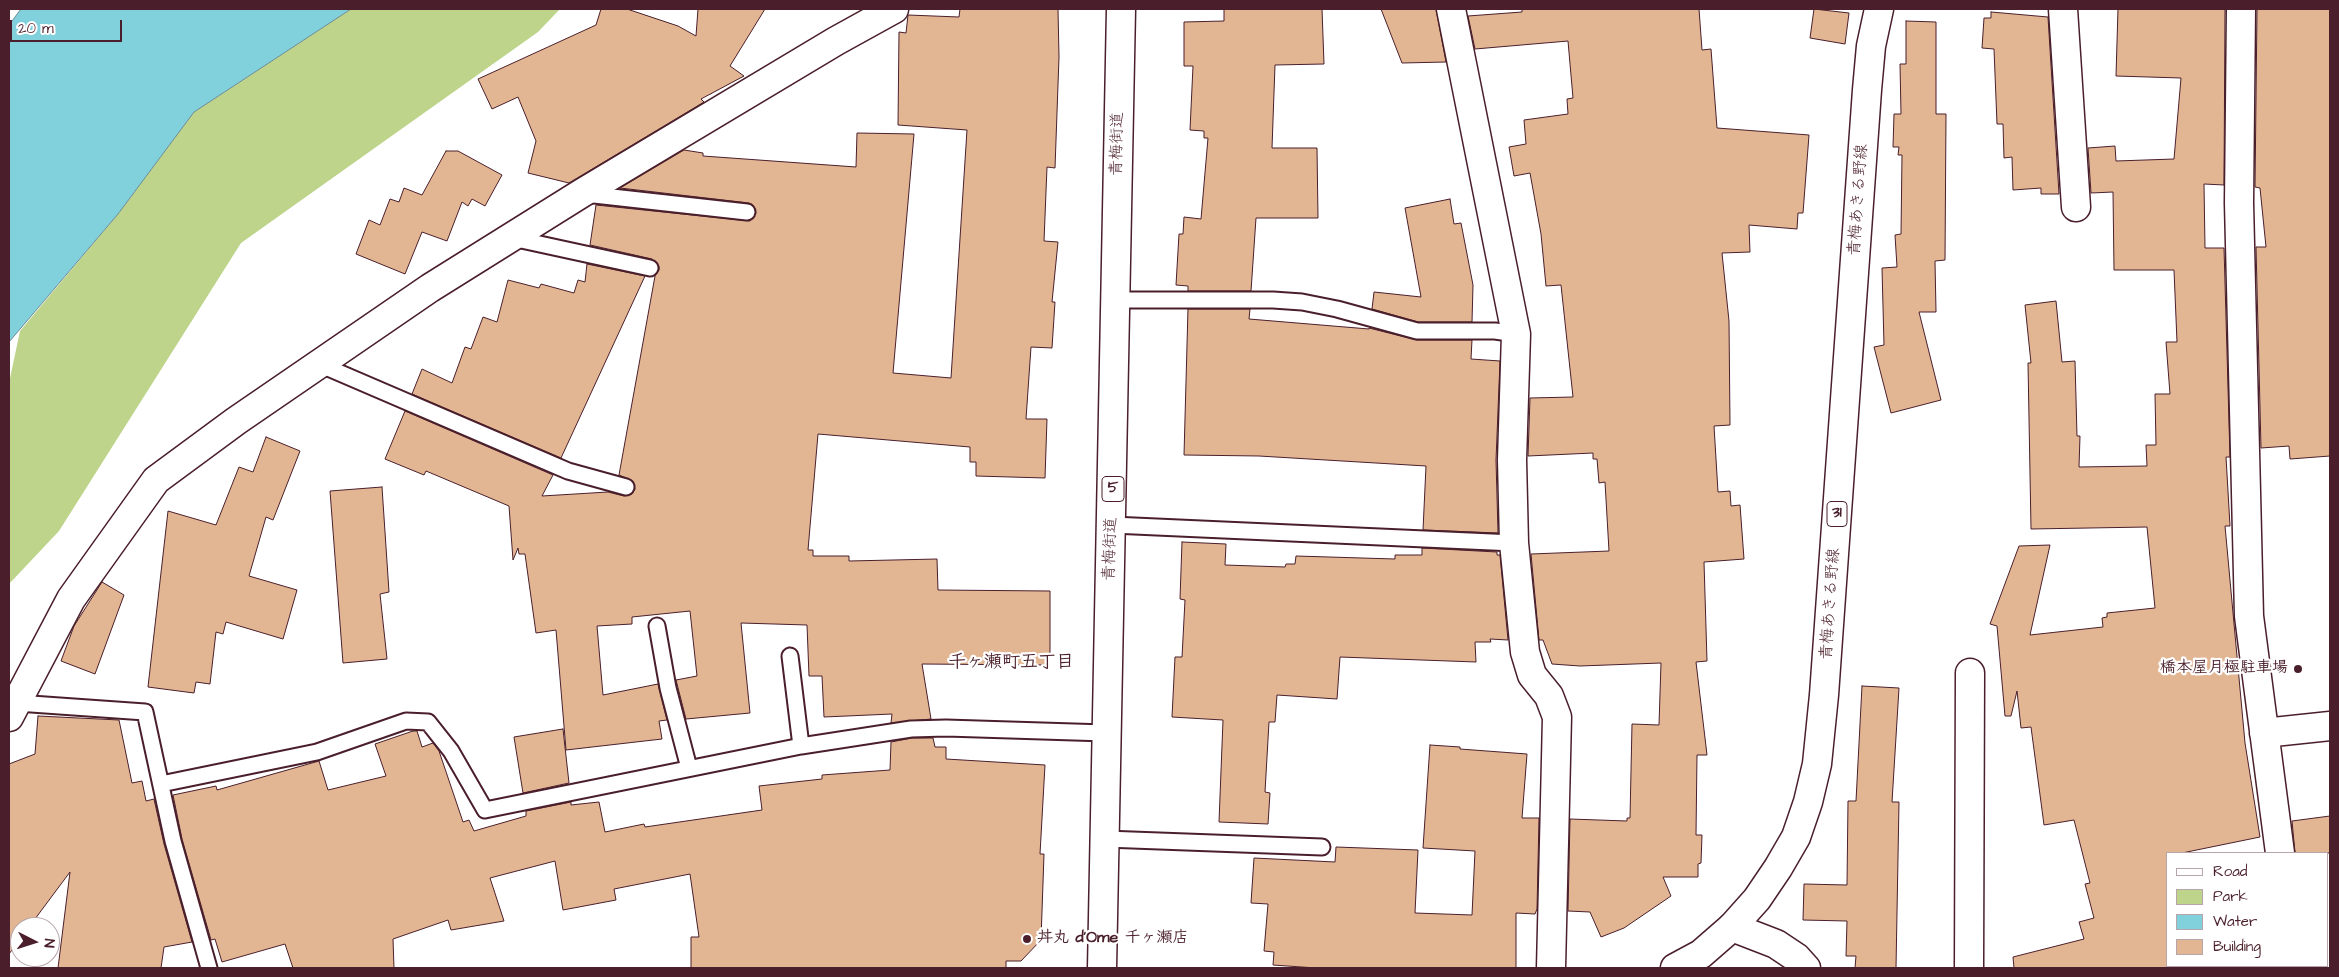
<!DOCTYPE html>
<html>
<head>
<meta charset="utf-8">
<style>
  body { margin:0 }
  #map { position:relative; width:2339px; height:977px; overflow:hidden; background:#fff; font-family:"Architects Daughter",sans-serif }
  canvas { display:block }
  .frame { position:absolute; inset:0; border:10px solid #4a1f2b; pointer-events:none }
  .legend { position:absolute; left:2166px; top:852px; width:162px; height:115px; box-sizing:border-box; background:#fff; border:1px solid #b7a5aa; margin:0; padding:6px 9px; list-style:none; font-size:15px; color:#4a1f2b }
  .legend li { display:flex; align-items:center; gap:10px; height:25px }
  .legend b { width:25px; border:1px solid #b7a5aa }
  .north { position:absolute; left:10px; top:917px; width:50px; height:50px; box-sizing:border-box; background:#fff; border:1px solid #b7a5aa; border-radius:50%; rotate:95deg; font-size:14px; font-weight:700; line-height:20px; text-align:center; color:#4a1f2b }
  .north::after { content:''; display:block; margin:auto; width:18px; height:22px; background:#4a1f2b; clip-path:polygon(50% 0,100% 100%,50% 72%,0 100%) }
  .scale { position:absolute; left:10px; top:20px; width:112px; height:22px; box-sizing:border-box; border:2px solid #4a1f2b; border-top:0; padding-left:6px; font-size:15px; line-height:18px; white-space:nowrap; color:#4a1f2b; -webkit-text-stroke:4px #fff; paint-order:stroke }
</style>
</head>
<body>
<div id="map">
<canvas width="2339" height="977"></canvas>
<div class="frame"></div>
<ul class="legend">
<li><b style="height:6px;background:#fff"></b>Road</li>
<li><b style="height:14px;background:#bdd48a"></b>Park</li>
<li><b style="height:14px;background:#81d1dd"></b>Water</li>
<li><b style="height:14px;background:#e2b693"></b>Building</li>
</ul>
<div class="north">N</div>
<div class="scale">20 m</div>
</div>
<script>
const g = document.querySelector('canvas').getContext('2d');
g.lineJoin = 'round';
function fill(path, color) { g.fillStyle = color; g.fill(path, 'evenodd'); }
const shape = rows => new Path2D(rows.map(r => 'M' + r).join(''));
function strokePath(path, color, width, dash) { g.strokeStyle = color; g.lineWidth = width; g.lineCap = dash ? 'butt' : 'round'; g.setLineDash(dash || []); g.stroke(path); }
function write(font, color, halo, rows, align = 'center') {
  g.font = font + ' "Architects Daughter","Klee One",sans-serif'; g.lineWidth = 4.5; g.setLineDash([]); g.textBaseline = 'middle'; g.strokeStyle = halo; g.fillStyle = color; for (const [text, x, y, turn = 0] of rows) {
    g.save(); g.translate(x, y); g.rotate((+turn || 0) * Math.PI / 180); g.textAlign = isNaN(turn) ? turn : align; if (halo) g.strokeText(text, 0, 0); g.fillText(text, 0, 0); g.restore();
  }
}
fill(shape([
  [351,9,560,9,538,32,241,243,59,531,9,584,9,383,20,331,118,214,194,112]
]), '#bdd48a');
const water = shape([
  [21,9,351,9,194,112,118,214,9,342,9,25,21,9]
]);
fill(water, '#81d1dd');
strokePath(water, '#6b8a96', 1);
const building = shape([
  [601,9,627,9,678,26,696,36,698,9,765,9,730,66,744,76,701,99,704,102,569,183,528,173,536,141,518,97,492,109,478,79,596,25,601,9],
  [960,9,1058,9,1059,57,1055,168,1047,167,1044,241,1058,242,1052,302,1055,302,1052,348,1031,347,1026,419,1047,419,1045,478,976,476,976,462,970,462,970,447,818,434,808,550,813,550,813,556,849,556,849,561,937,559,938,590,1050,591,1050,658,1047,658,1047,665,922,664,931,719,891,723,892,714,824,717,822,676,809,676,807,625,741,623,750,713,686,719,676,680,697,676,690,611,632,617,632,624,597,626,603,695,658,684,667,720,659,721,662,739,566,750,556,630,536,633,525,554,519,554,518,548,513,560,509,506,426,471,424,475,385,459,405,411,553,475,542,496,608,492,624,496,632,494,635,489,633,481,619,475,655,276,659,270,659,266,652,259,590,245,596,205,750,221,756,213,753,205,749,203,620,188,684,150,703,153,703,156,856,167,857,133,914,134,893,373,951,378,967,130,898,125,899,32,906,33,908,15,959,17,960,9],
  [1224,9,1322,9,1324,64,1275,65,1272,148,1317,148,1318,218,1256,218,1251,291,1188,291,1188,286,1176,285,1179,234,1183,234,1184,217,1201,219,1208,138,1204,138,1204,131,1190,130,1193,66,1184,66,1184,22,1224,21,1224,9],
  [1381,9,1436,9,1446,62,1402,63,1381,9],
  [1522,9,1699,9,1702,50,1711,49,1717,128,1809,135,1803,213,1798,213,1797,229,1749,225,1750,252,1722,253,1729,321,1730,425,1714,426,1718,492,1730,491,1731,506,1740,505,1744,559,1704,562,1707,661,1696,662,1707,755,1697,755,1696,835,1702,835,1701,863,1698,864,1698,877,1663,877,1671,896,1624,928,1601,937,1590,912,1568,911,1570,819,1627,821,1627,818,1630,818,1632,724,1659,725,1661,663,1580,666,1552,664,1543,640,1539,640,1531,554,1609,551,1605,482,1599,483,1597,459,1593,459,1593,453,1528,456,1530,398,1573,397,1561,285,1546,286,1541,234,1530,173,1514,176,1509,147,1526,144,1524,120,1568,114,1567,99,1573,98,1568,41,1475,49,1468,16,1522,12,1522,9],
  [1814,9,1849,13,1845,44,1810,38,1814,9],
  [2118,9,2225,9,2224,185,2204,184,2205,248,2224,248,2230,457,2226,457,2230,526,2225,526,2245,743,2260,837,2182,853,2168,853,2168,968,2014,968,2013,957,2084,939,2079,922,2094,918,2085,884,2090,883,2074,820,2044,825,2031,727,2021,728,2017,691,2011,716,2005,716,1997,626,1990,624,2019,546,2050,545,2030,635,2103,627,2102,618,2107,617,2107,613,2155,608,2147,527,2031,529,2028,363,2031,363,2025,305,2056,301,2062,362,2075,361,2077,436,2080,436,2079,467,2147,466,2146,445,2156,445,2155,394,2170,394,2166,342,2177,342,2174,270,2114,270,2113,192,2091,193,2088,148,2115,146,2116,161,2174,159,2181,78,2116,76,2118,9],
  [2257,9,2330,9,2330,456,2290,459,2289,446,2261,448,2256,247,2266,247,2260,188,2255,187,2257,9],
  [1991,12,2048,17,2059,194,2041,194,2041,188,2013,190,2012,157,2004,158,2003,124,1997,124,1994,49,1982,48,1984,18,1991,18,1991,12],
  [1906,21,1936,22,1936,114,1946,114,1945,260,1935,261,1936,312,1919,312,1941,400,1891,413,1874,347,1884,345,1882,268,1897,267,1895,235,1901,234,1902,155,1898,155,1899,147,1893,147,1894,114,1901,114,1900,64,1906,64,1906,21],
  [446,151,458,151,502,175,485,206,472,199,468,206,462,202,447,241,422,232,405,274,356,254,369,220,380,225,390,199,399,202,404,188,422,195,446,151],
  [1450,199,1454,224,1461,223,1473,285,1472,322,1418,322,1372,309,1374,292,1421,297,1405,208,1450,199],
  [587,264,645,276,561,458,412,394,422,369,452,383,465,347,471,349,483,317,497,322,508,280,539,288,541,284,574,293,578,280,585,282,587,264],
  [1188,309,1250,309,1249,319,1369,329,1369,328,1417,340,1472,340,1471,359,1500,361,1496,460,1498,533,1423,530,1426,466,1259,456,1184,455,1188,309],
  [266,437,300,451,273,520,266,517,249,576,297,590,283,639,226,622,223,634,216,632,210,684,196,682,194,693,148,687,168,511,216,525,239,467,253,472,266,437],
  [382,487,389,592,380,594,387,659,343,663,330,491,382,487],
  [1182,542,1226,544,1225,565,1285,567,1286,564,1295,564,1296,556,1395,559,1395,555,1422,555,1422,548,1497,552,1497,555,1500,555,1508,640,1490,639,1491,642,1475,642,1476,662,1340,657,1337,699,1277,695,1275,722,1269,722,1265,792,1270,793,1268,824,1219,822,1223,720,1172,717,1175,657,1182,657,1185,600,1180,599,1182,542],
  [102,582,124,595,95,674,61,661,74,626,102,582],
  [1862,686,1899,688,1892,802,1899,802,1896,968,1855,968,1856,956,1846,956,1847,921,1803,920,1804,884,1847,885,1848,801,1856,801,1862,686],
  [38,716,119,720,132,783,142,781,146,801,154,799,164,844,192,942,164,947,161,968,58,968,70,872,29,927,20,927,20,939,9,954,9,764,35,754,38,716],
  [563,729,569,783,523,793,514,737,563,729],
  [413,731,417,731,422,747,433,743,439,751,463,822,469,820,474,831,526,816,526,811,571,802,571,805,599,802,605,832,644,824,645,827,762,810,759,786,822,779,822,775,890,770,891,742,912,738,933,738,935,747,946,747,946,759,1045,765,1040,854,1044,854,1041,940,1021,961,1006,961,1006,968,691,968,691,937,699,937,690,874,614,889,616,900,563,910,555,861,490,878,504,921,451,930,448,920,393,939,394,968,293,968,285,944,222,962,215,939,211,940,182,839,173,795,216,786,217,790,319,761,328,790,386,776,375,744,413,731],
  [1430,745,1460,747,1460,749,1527,754,1522,818,1539,818,1537,909,1535,914,1516,913,1516,968,1316,968,1273,965,1274,952,1264,951,1268,904,1251,903,1254,858,1335,862,1336,847,1418,850,1415,913,1472,915,1475,851,1423,848,1430,745],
  [2330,816,2330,853,2295,853,2292,821,2330,816]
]);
fill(building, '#e2b693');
strokePath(building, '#4a1f2b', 1);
const service = shape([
  [585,194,747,212],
  [512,238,650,268],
  [1116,300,1273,300,1302,302,1337,309,1417,331,1495,331,1516,334],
  [319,364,568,471,626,487],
  [1112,525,1514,543],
  [657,626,668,688,689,768],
  [790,656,801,746],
  [17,703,145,712,173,841,209,968],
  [161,784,317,752,406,721,428,722,451,751,485,810,801,746,911,729,946,728,1106,733],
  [1105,839,1322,847]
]);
const minor = shape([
  [1451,9,1516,334,1512,460,1514,543,1525,652,1532,675,1549,696,1557,717,1551,968],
  [2063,9,2076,207],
  [2241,9,2239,203,2249,616,2280,853],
  [9,717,71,599,156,480,236,421,430,288,582,193,836,41,894,9],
  [2264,733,2330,726],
  [1732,927,1776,944,1797,958,1806,968],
  [2297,966,2297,968],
  [1969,968,1970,673]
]);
const primary = shape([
  [1102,968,1121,9],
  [1675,968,1701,954,1732,927,1757,899,1778,868,1796,837,1808,802,1817,764,1824,695,1867,90,1871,46,1879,9]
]);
strokePath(service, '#4a1f2b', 19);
strokePath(minor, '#4a1f2b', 31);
strokePath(primary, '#4a1f2b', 31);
strokePath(service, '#fff', 15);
strokePath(minor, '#fff', 28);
strokePath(primary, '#fff', 28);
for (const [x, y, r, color] of [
  [2298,669,5,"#4a1f2b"],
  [1027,939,5,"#4a1f2b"]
]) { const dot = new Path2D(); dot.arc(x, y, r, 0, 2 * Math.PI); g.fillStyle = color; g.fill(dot); strokePath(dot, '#fff', 2); }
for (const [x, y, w] of [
  [1113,489,22],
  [1837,514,20]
]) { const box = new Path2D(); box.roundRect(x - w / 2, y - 12.5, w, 25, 4); g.fillStyle = '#fff'; g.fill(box); strokePath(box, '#4a1f2b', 1); }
write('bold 15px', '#4a1f2b', null, [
  ["5",1113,489],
  ["31",1837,514]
]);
write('16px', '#4a1f2b', '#fff', [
  ["青梅街道",1118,144,-89],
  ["青梅あきる野線",1859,200,-86],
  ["青梅街道",1111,549,-88],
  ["青梅あきる野線",1831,604,-86]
]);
write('bold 16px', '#4a1f2b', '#fff', [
  ["橋本屋月極駐車場",2288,669],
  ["丼丸 d'Ome 千ヶ瀬店",1037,939,"left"]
], 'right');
write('bold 18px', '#4a1f2b', '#fff', [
  ["千ヶ瀬町五丁目",1011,663]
]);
</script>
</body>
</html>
